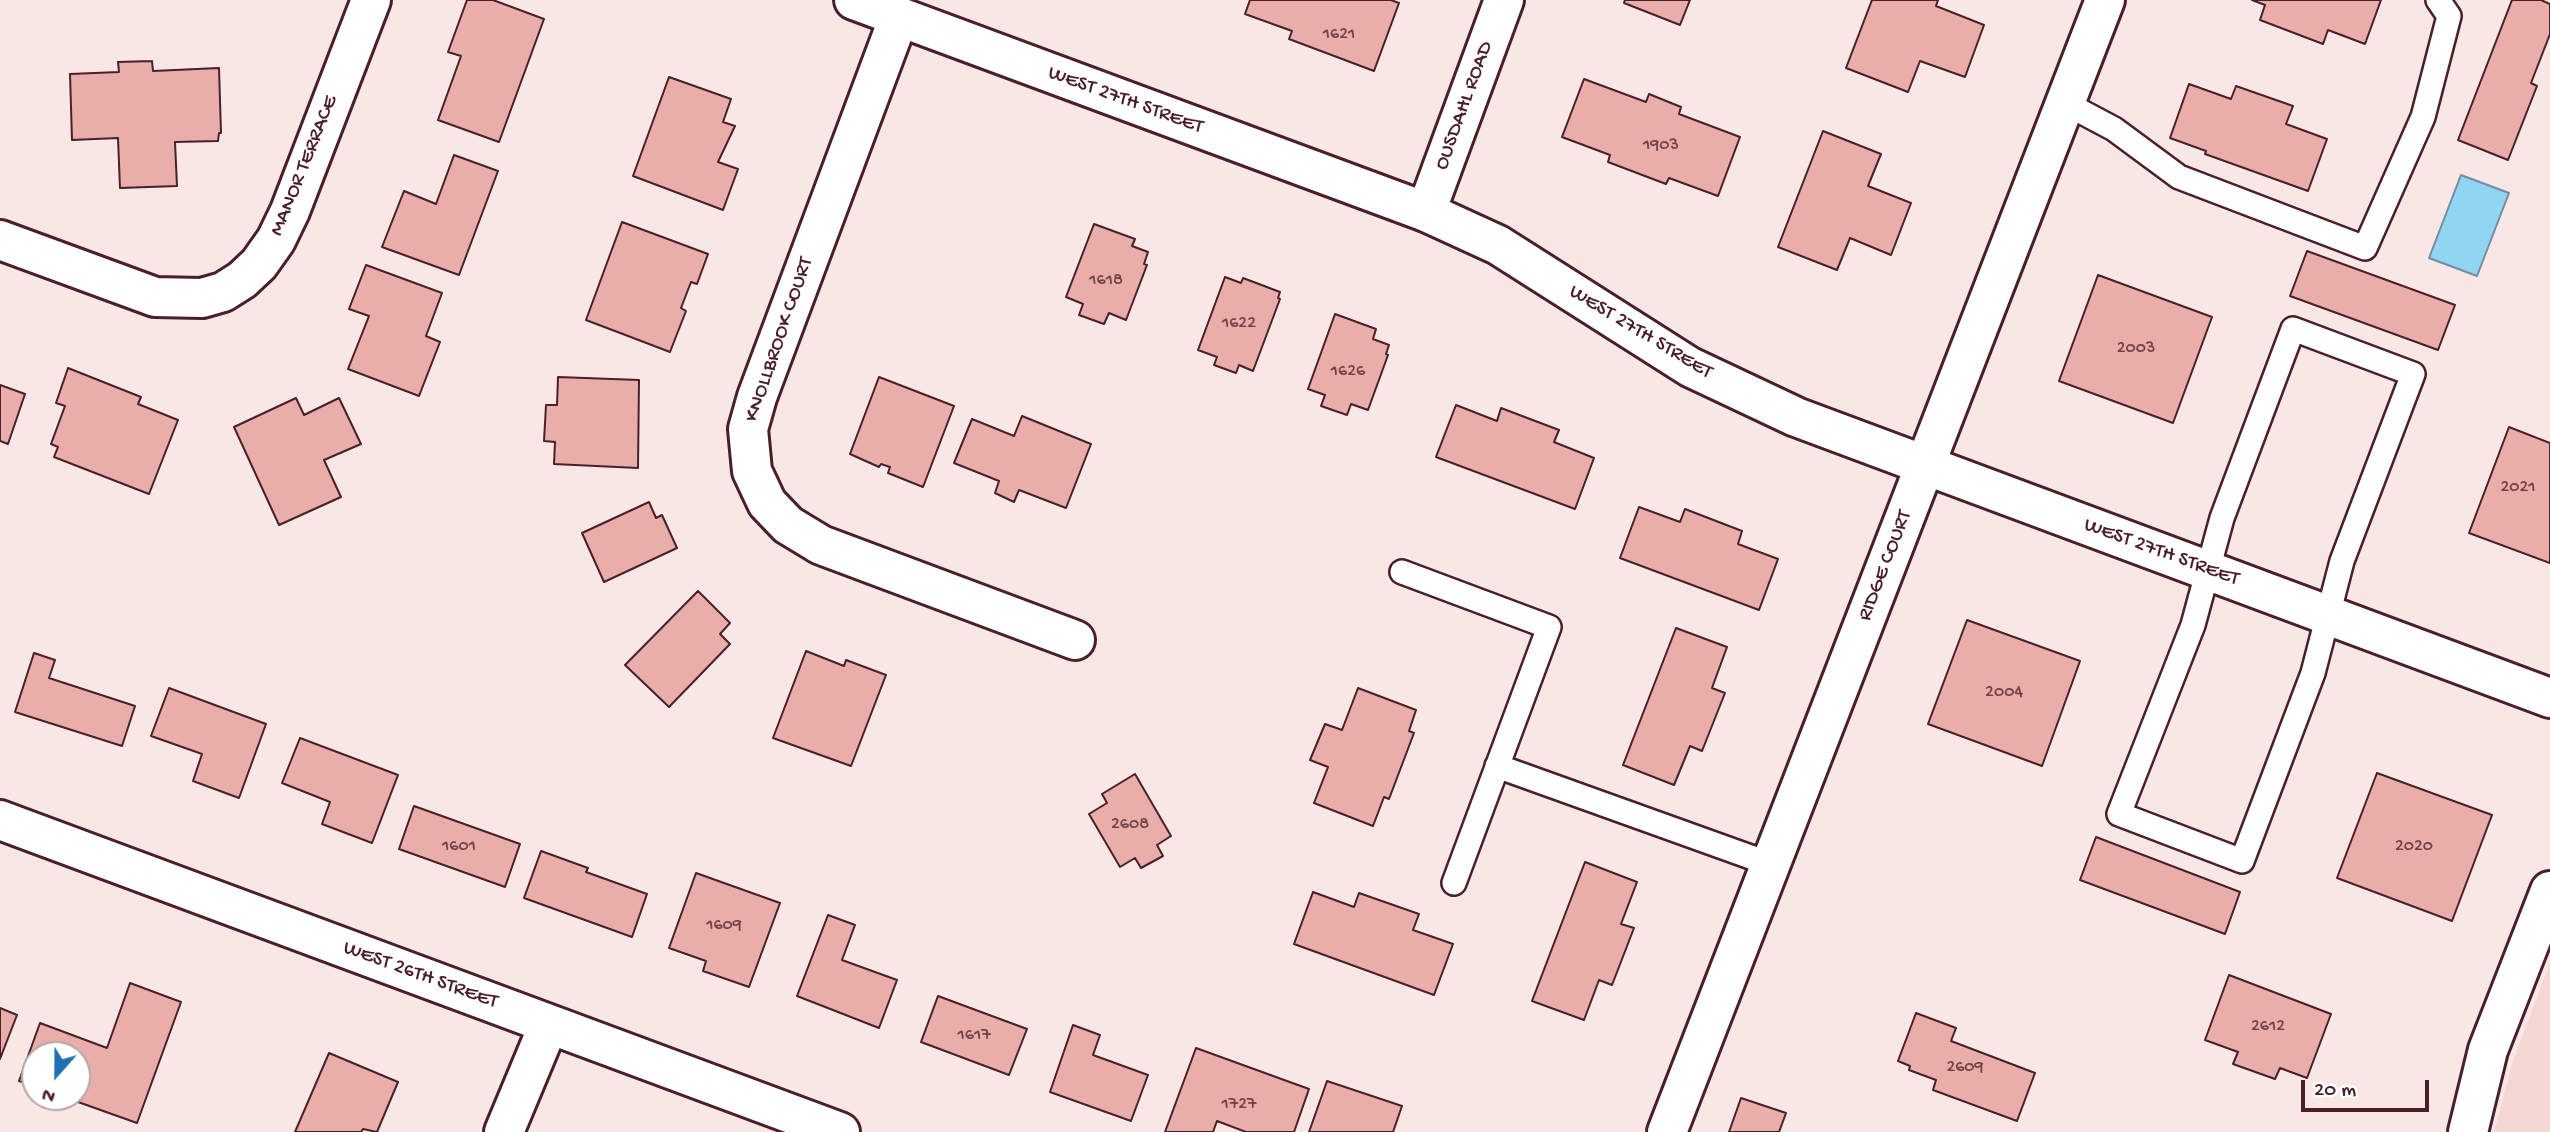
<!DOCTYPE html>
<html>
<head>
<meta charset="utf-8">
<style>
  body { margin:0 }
  #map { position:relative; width:2550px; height:1132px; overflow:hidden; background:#f8e7e5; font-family:"Gochi Hand",sans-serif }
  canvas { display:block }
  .north { position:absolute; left:21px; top:1041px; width:70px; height:70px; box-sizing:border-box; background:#fff; border:2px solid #b7a5aa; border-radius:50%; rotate:201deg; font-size:19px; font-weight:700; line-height:28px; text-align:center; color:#4a1f2b }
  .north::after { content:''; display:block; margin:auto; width:24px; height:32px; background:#1f6fb2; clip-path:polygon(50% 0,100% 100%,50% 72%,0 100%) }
  .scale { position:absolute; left:2301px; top:1080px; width:128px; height:32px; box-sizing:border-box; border:4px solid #4a1f2b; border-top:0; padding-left:9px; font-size:21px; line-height:24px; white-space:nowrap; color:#4a1f2b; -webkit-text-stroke:5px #fff; paint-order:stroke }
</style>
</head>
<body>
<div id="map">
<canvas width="2550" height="1132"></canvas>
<div class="north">N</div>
<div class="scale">20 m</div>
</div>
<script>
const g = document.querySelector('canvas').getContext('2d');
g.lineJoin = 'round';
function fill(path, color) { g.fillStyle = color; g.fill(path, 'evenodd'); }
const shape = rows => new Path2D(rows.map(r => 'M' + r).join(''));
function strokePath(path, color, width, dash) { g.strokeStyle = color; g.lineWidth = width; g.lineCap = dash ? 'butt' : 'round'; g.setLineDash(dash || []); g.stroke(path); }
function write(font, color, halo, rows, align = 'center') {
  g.font = font + ' "Gochi Hand",sans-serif'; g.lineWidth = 6; g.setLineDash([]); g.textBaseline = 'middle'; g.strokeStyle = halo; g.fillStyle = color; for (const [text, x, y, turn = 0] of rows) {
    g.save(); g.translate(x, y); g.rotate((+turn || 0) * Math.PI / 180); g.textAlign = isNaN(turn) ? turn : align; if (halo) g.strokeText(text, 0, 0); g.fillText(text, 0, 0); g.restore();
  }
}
fill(shape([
  [2550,963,2550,1132,2494,1132,2513,1061]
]), '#f4d6d3');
const water = shape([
  [2461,175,2509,193,2477,276,2429,258,2461,175]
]);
fill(water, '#90d5f2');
strokePath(water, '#748ca2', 2);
const building = shape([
  [467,0,493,0,544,19,499,142,438,120,461,56,448,52,467,0],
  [1250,0,1391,0,1399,3,1374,71,1289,39,1292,31,1245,14,1250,0],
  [1625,0,1690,0,1680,25,1624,3,1625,0],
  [1872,0,1938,0,1936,6,1984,25,1965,77,1920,61,1908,92,1846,68,1872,0],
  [2252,0,2381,0,2365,44,2328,30,2323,44,2260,20,2265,5,2252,0],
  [2512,0,2541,0,2550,4,2550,34,2531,83,2537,86,2508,160,2458,140,2512,0],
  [152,61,153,71,219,68,221,133,219,133,218,141,175,142,177,186,120,188,118,138,72,140,70,74,119,72,118,62,152,61],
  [669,77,731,99,723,122,735,126,718,162,738,169,723,210,633,176,669,77],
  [1584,79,1646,102,1649,94,1681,107,1679,114,1740,137,1718,196,1669,178,1666,184,1608,162,1610,155,1562,137,1584,79],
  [2189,84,2231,99,2236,86,2293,106,2286,124,2327,139,2308,191,2205,154,2206,151,2170,138,2189,84],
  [1823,131,1881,154,1868,186,1911,203,1891,255,1850,238,1837,270,1778,247,1823,131],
  [454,155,498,171,459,275,382,247,404,191,436,204,454,155],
  [622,222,708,254,697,284,691,282,681,308,686,311,670,352,586,320,622,222],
  [1094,224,1135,239,1132,246,1148,252,1144,264,1147,265,1126,320,1109,313,1104,324,1079,315,1083,304,1066,297,1094,224],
  [2307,251,2455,305,2438,350,2290,296,2307,251],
  [366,265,442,293,426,336,440,342,419,396,348,369,369,316,349,309,366,265],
  [2098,275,2212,317,2173,423,2059,381,2098,275],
  [1225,277,1241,283,1243,278,1280,292,1278,298,1280,299,1253,371,1239,365,1236,373,1214,365,1217,357,1198,350,1225,277],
  [1335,314,1376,329,1373,339,1389,345,1386,354,1388,355,1368,410,1351,404,1347,415,1321,406,1325,395,1308,389,1335,314],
  [68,368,141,397,138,404,178,420,149,494,54,457,58,447,51,444,65,406,56,403,68,368],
  [558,377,639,380,638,468,554,464,555,442,544,441,546,405,557,405,558,377],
  [879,377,954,406,923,487,888,473,890,467,881,464,879,467,850,454,879,377],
  [0,385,25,394,8,444,0,441,0,385],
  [296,398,304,415,339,398,361,444,324,460,341,497,279,525,234,427,296,398],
  [1456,405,1497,421,1501,408,1559,430,1554,442,1594,458,1575,509,1436,457,1456,405],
  [1022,416,1091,444,1066,508,1019,490,1014,502,995,493,999,481,954,463,972,419,1014,436,1022,416],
  [2509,427,2550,443,2550,563,2469,533,2509,427],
  [649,502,656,518,662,515,677,548,604,582,582,533,649,502],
  [1639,507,1680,522,1685,509,1742,531,1738,544,1778,559,1759,610,1620,558,1639,507],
  [698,591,730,623,720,634,730,644,669,707,625,665,698,591],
  [1967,620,2080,661,2042,766,1928,724,1967,620],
  [1676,628,1727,647,1712,688,1725,693,1702,751,1690,746,1674,785,1623,765,1676,628],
  [806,651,844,666,846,660,886,675,851,766,773,738,806,651],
  [34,653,55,660,49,678,135,706,122,746,15,712,34,653],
  [169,688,266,724,239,798,193,781,202,754,151,736,169,688],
  [1358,688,1416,710,1409,731,1414,733,1389,799,1384,797,1373,826,1314,803,1328,767,1310,760,1325,724,1342,730,1358,688],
  [300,738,398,775,372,843,322,824,330,802,282,783,300,738],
  [2377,773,2492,815,2452,921,2337,878,2377,773],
  [1135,774,1171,836,1157,845,1163,856,1141,868,1135,858,1120,867,1089,814,1107,803,1102,794,1135,774],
  [414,806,520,844,505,887,399,849,414,806],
  [2096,837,2240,892,2225,934,2080,880,2096,837],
  [541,851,588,868,586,872,647,894,632,937,524,898,541,851],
  [1585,862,1637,882,1621,924,1634,928,1612,985,1599,980,1584,1020,1532,1001,1585,862],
  [696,873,780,903,749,987,703,971,706,961,669,948,696,873],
  [1313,892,1354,907,1359,893,1419,914,1413,930,1453,944,1434,995,1294,944,1313,892],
  [828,915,855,925,842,960,897,980,879,1028,797,996,828,915],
  [2229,975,2331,1014,2307,1078,2280,1068,2275,1079,2233,1064,2238,1052,2205,1040,2229,975],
  [130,983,181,1002,137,1123,64,1097,77,1097,77,1055,35,1055,35,1086,19,1081,40,1023,107,1048,130,983],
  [938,996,1027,1029,1009,1075,921,1042,938,996],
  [0,1008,17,1015,0,1059,0,1008],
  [1916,1013,1956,1028,1951,1041,2035,1073,2017,1121,1933,1090,1936,1080,1909,1070,1910,1066,1898,1061,1916,1013],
  [1073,1025,1100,1035,1093,1055,1148,1075,1131,1121,1050,1092,1073,1025],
  [1196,1048,1309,1089,1294,1132,1246,1132,1217,1121,1213,1132,1165,1132,1196,1048],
  [329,1053,398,1082,377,1132,363,1129,361,1132,295,1132,329,1053],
  [1327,1081,1402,1106,1393,1132,1309,1132,1327,1081],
  [1741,1098,1786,1113,1779,1132,1729,1132,1741,1098]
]);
fill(building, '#e9aea9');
strokePath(building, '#4a1f2b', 2);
const lane = shape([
  [2065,103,2114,129,2179,177,2365,248,2423,117,2449,16,2438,0],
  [2293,329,2413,374,2342,561,2313,673,2242,861,2119,814,2193,625,2222,518,2293,329],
  [1402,572,1549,627,1454,883],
  [1497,766,1770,864]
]);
const street = shape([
  [899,17,757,397,748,429,752,471,767,503,788,525,821,545,1075,640],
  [1426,212,1504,0],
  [0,240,155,297,202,298,223,292,242,280,259,264,276,240,290,211,371,0],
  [0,820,840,1132],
  [504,1132,549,1024],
  [1667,1132,2105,0],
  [2468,1132,2488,1050,2550,891]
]);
const secondary = shape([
  [854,0,1426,212,1498,245,1690,367,1796,417,2550,698]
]);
strokePath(lane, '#4a1f2b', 28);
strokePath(street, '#4a1f2b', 44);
strokePath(secondary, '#4a1f2b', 44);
strokePath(lane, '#fff', 23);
strokePath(street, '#fff', 38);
strokePath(secondary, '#fff', 38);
write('18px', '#72434a', null, [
  ["1621",1339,35],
  ["1903",1661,146],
  ["1618",1106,281],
  ["1622",1239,324],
  ["2003",2136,349],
  ["1626",1348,372],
  ["2021",2518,488],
  ["2004",2004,693],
  ["2608",1130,825],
  ["1601",459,847],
  ["2020",2414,847],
  ["1609",724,926],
  ["2612",2268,1027],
  ["1617",974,1036],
  ["2609",1965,1068],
  ["1727",1239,1105]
]);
write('21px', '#4a1f2b', '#fff', [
  ["WEST 27TH STREET",1125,101,20],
  ["OUSDAHL ROAD",1465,106,-70],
  ["MANOR TERRACE",305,166,-68],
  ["WEST 27TH STREET",1640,333,31],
  ["KNOLLBROOK COURT",780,340,-71],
  ["WEST 27TH STREET",2161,553,20],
  ["RIDGE COURT",1886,566,-69],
  ["WEST 26TH STREET",420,976,20]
]);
</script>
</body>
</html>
